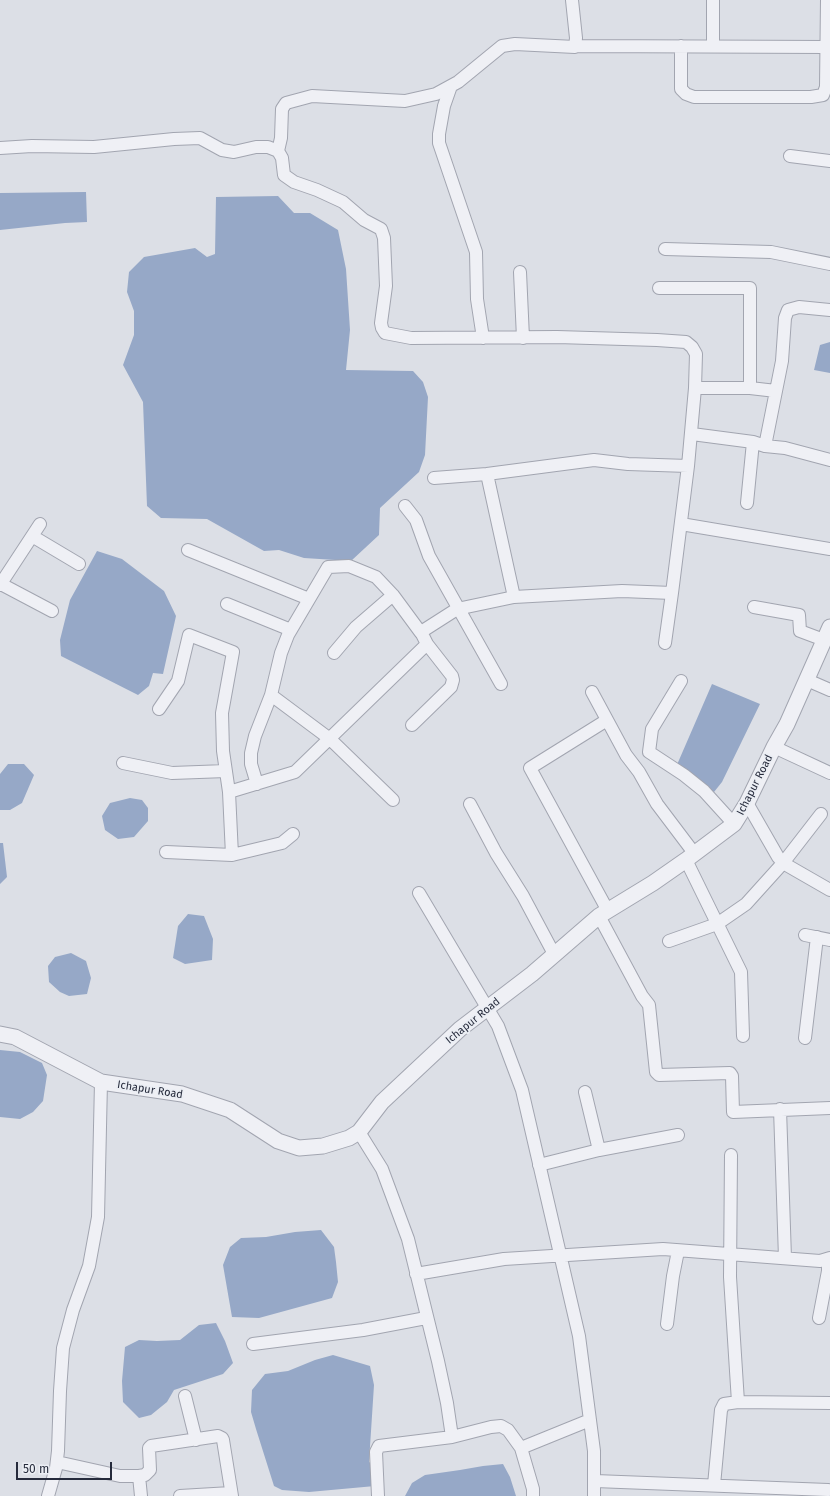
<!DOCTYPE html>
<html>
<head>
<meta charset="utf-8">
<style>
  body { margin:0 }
  #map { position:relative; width:830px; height:1496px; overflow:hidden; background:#dcdfe6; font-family:"Fira Sans",sans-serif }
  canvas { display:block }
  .scale { position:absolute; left:16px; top:1462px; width:96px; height:18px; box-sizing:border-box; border:2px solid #262b3c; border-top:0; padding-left:5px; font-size:12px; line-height:14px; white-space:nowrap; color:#262b3c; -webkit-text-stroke:3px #ebeef4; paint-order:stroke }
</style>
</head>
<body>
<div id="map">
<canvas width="830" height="1496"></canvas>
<div class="scale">50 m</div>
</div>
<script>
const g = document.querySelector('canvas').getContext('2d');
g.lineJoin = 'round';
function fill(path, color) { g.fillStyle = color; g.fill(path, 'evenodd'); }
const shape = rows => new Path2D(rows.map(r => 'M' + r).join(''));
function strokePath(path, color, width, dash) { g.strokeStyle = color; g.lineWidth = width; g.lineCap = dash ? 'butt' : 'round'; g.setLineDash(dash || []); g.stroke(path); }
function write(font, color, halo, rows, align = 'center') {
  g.font = font + ' "Fira Sans",sans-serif'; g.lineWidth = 3.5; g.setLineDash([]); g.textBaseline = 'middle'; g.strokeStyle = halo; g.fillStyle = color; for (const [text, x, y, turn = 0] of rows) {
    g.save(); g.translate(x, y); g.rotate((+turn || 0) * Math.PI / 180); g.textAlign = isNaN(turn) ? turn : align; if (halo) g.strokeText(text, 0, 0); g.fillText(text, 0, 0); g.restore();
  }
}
fill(shape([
  [86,192,87,222,65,223,0,230,0,193],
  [278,196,294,213,310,213,338,230,346,269,350,330,346,370,413,371,423,382,428,397,425,455,419,472,380,508,379,535,351,561,304,558,279,550,264,551,207,519,161,518,147,506,143,402,123,365,134,335,134,311,127,292,129,272,144,257,195,248,207,257,215,254,216,197],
  [830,342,830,373,814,370,820,345],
  [97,551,122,559,164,591,176,616,163,674,153,673,149,686,138,695,61,656,60,640,70,600],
  [712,684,760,704,722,782,714,792,676,767],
  [8,764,24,764,34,775,22,803,10,810,0,810,0,774],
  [130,798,142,800,148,808,148,821,134,837,118,839,105,830,102,816,110,803],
  [0,843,3,843,7,877,0,884],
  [188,914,204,916,213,939,212,960,185,964,173,958,178,926],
  [71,953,86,961,91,978,87,994,69,996,60,992,49,982,48,966,55,957],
  [0,1050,20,1052,42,1063,47,1075,43,1101,33,1112,20,1119,0,1117],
  [321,1230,334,1247,336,1262,338,1282,332,1298,259,1318,232,1317,223,1265,230,1247,241,1238,266,1237,295,1232],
  [216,1323,225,1341,233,1363,223,1374,174,1390,167,1402,151,1415,139,1418,123,1402,122,1381,125,1347,139,1340,157,1341,180,1340,199,1325],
  [333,1355,370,1366,374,1385,369,1462,377,1467,375,1486,309,1492,282,1490,274,1486,256,1429,251,1412,252,1390,265,1374,288,1371,315,1360],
  [503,1464,510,1477,516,1496,405,1496,412,1483,425,1475,460,1470,483,1466]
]), '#96a8c7');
const minor = shape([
  [713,0,713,46],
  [576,46,827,47],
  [681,46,681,89,686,94,694,97,811,97,823,95,826,87,827,0],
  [451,86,444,106,439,134,439,143,476,252,477,299,483,338],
  [0,148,32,146,94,147,174,139,200,138,222,150,234,152,256,147,268,147,278,151,282,158,284,175,294,182,317,190,343,202,364,220,381,229,384,238,386,286,381,323,382,328,385,333,411,338,557,337,657,340,686,342,692,347,696,354,695,388,750,388,750,288,659,288],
  [278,151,281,138,282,109,286,103,312,96,405,101,436,94,458,82,502,46,515,44,575,47,576,38,572,0],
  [790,156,830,161],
  [665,249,771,252,830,264],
  [520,272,523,338],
  [750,388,776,391,765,446],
  [776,391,782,361,785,318,788,310,799,307,830,310],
  [692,434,753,442,765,446,785,448,830,460],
  [434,478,487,474],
  [747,503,753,442],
  [405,506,416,520,429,556,501,684],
  [681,524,830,549],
  [32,536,79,564],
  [188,550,309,599],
  [1,584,52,611],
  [0,585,40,524],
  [514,597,487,474,594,460,628,464,688,466],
  [227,604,291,630],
  [754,607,799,615,800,631,824,640],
  [665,643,672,593],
  [334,653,356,627,393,595],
  [807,680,830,690],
  [681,681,652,729,649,752,684,775,704,791,734,824],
  [592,692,626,755,639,772,657,804,694,853],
  [159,709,178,681,189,635,233,652,222,713,223,751,229,792,232,855,282,843,293,834],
  [607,720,530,768,608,911],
  [412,725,451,687,453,680,452,676,427,644,421,632,457,609,514,597,622,591,672,593,688,466,695,388],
  [774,747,830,773],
  [123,763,172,773,226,771],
  [257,784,251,764,251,753,255,736,271,695],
  [229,792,295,772,427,644],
  [393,800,330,739,271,695,281,653,288,635,328,567,349,566,376,577,393,595,421,633],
  [747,803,778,857,783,863,830,890],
  [470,804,496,853,523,896,554,954],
  [166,852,232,855],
  [686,860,741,972,743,1036],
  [419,893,498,1026,522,1090,579,1336,594,1451,594,1496],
  [599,916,642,996,649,1005,656,1072,659,1075,730,1073,732,1076,733,1112,830,1108],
  [805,935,830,940],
  [669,941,717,924,746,904,783,863,821,814],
  [805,1038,817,937],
  [585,1092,599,1150],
  [780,1109,785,1258],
  [359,1132,382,1169,408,1239,438,1361,447,1403,452,1437],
  [731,1155,730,1277,738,1402],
  [539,1165,599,1150,678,1135],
  [416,1274,504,1259,663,1249,820,1261,830,1258],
  [819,1318,828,1271,828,1259],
  [667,1324,673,1276,678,1251],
  [253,1344,363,1330,426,1318],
  [185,1396,196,1440],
  [521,1448,590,1420],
  [57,1462,120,1476,139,1476,145,1475,150,1470,149,1448,151,1446,218,1436,222,1438,223,1440,232,1496],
  [139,1476,141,1496],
  [595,1481,828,1490],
  [714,1485,721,1410,724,1404,738,1402,830,1403],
  [48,1496,56,1468,58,1451,60,1391,63,1348,73,1310,89,1266,98,1217,101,1082],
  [180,1496,231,1493],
  [378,1496,376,1452,379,1446,452,1437,491,1427,501,1426,508,1430,521,1448,533,1489,533,1496]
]);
const tertiary = shape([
  [0,1034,15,1037,101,1082,182,1094,230,1110,278,1141,299,1148,323,1146,349,1138,359,1132,382,1102,460,1029,532,974,599,916,653,883,686,860,734,824,747,803,774,747,787,724,830,627]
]);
strokePath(minor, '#a2a5b0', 14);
strokePath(tertiary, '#a2a5b0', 17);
strokePath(minor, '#eff0f5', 12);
strokePath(tertiary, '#eff0f5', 15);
write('11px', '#262b3c', '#ebeef4', [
  ["Ichapur Road",755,785,-63],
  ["Ichapur Road",473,1021,-39],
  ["Ichapur Road",150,1090,9]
]);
</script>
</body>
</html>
